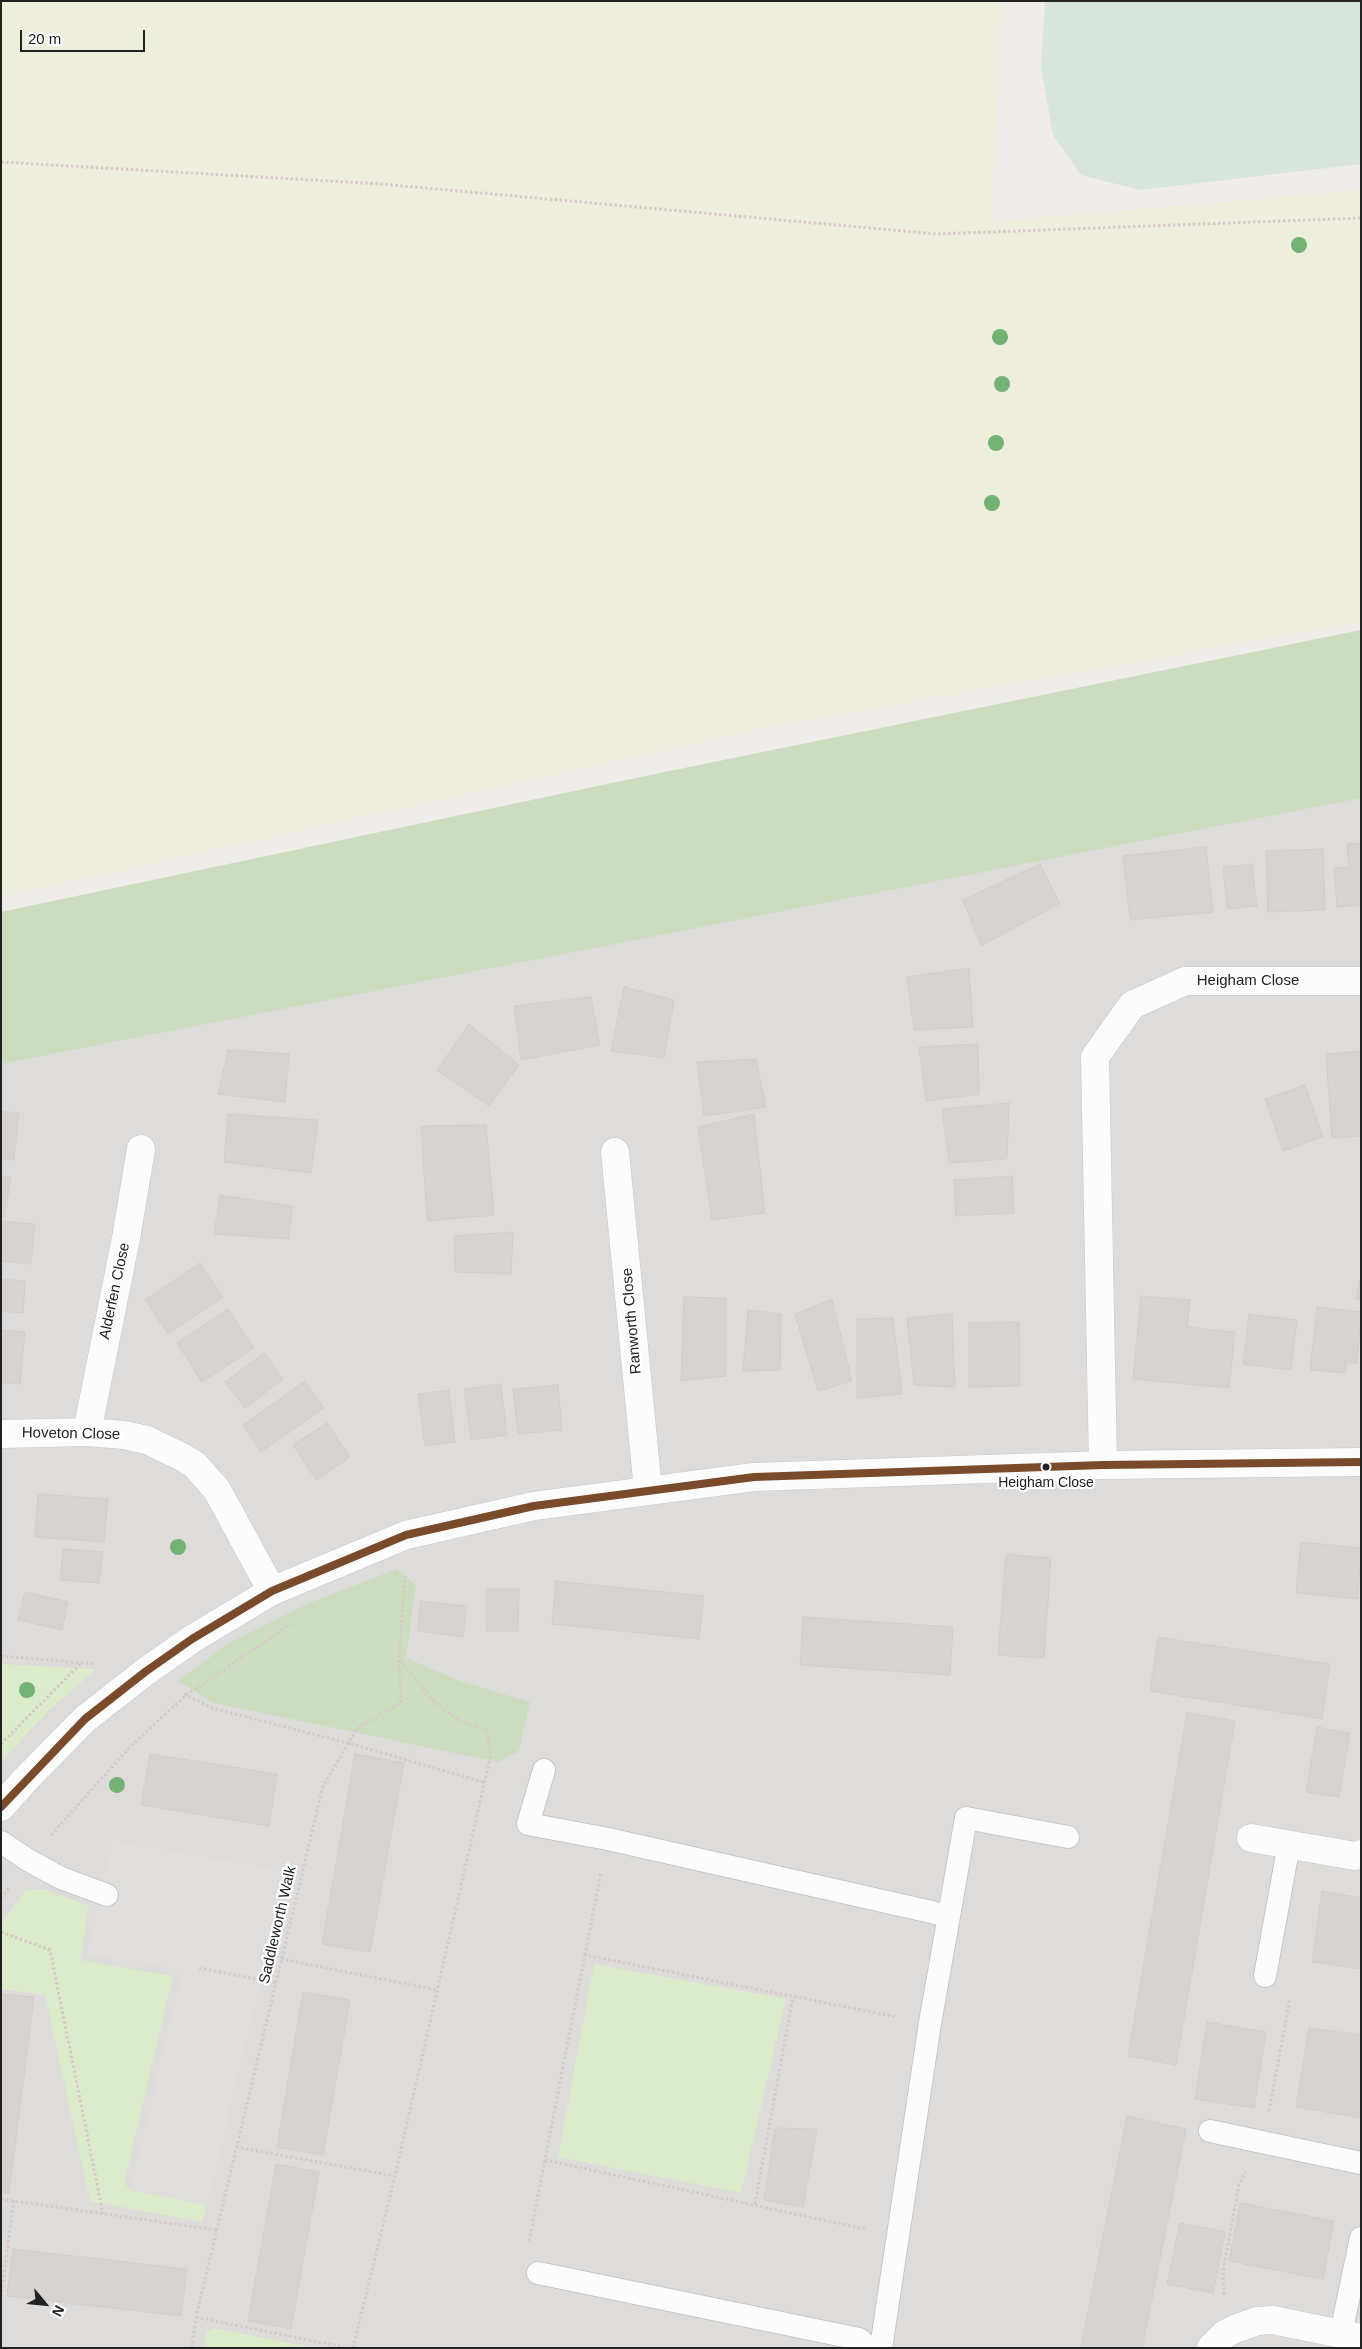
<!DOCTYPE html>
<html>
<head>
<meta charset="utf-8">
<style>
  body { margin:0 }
  #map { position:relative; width:1362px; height:2349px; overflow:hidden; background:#efece9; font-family:Helvetica,sans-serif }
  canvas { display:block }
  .frame { position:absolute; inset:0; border:2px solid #212121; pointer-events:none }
  .north { position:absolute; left:20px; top:2279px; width:50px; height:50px; -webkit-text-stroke:4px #fff; paint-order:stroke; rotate:118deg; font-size:14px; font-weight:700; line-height:20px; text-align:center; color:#212121 }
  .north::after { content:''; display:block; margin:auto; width:18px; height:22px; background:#212121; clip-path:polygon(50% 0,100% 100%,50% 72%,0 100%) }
  .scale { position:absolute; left:20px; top:30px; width:125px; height:22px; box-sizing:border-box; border:2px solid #212121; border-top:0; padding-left:6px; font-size:15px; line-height:18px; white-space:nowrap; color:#212121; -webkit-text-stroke:4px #fff; paint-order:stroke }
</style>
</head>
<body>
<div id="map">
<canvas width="1362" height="2349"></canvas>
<div class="frame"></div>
<div class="north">N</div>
<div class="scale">20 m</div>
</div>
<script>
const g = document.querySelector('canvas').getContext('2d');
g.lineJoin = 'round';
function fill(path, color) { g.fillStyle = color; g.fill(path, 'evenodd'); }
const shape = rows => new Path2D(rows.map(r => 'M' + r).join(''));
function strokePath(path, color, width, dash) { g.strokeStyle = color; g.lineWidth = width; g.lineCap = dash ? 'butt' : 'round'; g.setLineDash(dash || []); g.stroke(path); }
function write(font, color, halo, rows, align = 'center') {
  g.font = font + ' Helvetica,sans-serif'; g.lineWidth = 4.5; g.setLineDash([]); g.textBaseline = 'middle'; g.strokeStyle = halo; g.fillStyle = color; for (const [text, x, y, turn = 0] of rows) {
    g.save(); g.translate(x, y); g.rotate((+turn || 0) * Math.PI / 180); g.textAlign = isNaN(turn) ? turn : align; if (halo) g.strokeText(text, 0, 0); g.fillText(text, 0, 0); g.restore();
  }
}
fill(shape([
  [1361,779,1361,2348,1,2348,1,1046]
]), '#dedcdb');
fill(shape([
  [1,1,1002,1,990,226,1000,221,1361,190,1361,622,770,727,1,897]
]), '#eed');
fill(shape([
  [1,1664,96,1669,49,1710,1,1762],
  [44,1889,89,1906,80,1960,173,1976,124,2183,131,2190,207,2205,202,2222,90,2201,45,1995,1,1989,1,1924,26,1890],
  [594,1964,786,1999,741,2193,558,2157],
  [214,2328,314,2348,204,2348,207,2332]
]), '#dcebc9');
fill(shape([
  [1361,630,1361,798,1,1064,1,912,650,775],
  [397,1569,416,1585,406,1658,460,1681,530,1702,519,1751,498,1762,214,1703,178,1681,227,1644,309,1603]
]), '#cbdcbf');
fill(shape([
  [1045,1,1361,1,1361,164,1140,190,1081,175,1053,135,1041,67]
]), '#d7e5dc');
fill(shape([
  [113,1841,286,1872,207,2205,131,2190,183,1969,88,1954]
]), '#dfdedd');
const building = shape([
  [1361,843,1361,905,1337,907,1334,868,1349,867,1347,844,1361,843],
  [1206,847,1213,912,1130,920,1123,856,1206,847],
  [1323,849,1325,910,1268,912,1266,851,1323,849],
  [1040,864,1060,903,981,946,963,900,1040,864],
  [1252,864,1257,906,1227,909,1223,867,1252,864],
  [969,968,973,1027,914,1030,907,977,969,968],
  [624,987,674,1000,664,1058,611,1051,624,987],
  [591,997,600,1045,521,1060,514,1006,591,997],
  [469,1024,519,1065,489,1106,437,1070,469,1024],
  [978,1044,979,1094,926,1101,919,1047,978,1044],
  [228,1050,289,1054,285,1102,218,1094,228,1050],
  [1361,1051,1361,1136,1332,1138,1326,1054,1361,1051],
  [756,1059,766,1107,704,1116,697,1062,756,1059],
  [1305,1085,1323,1137,1283,1151,1265,1099,1305,1085],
  [1009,1103,1007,1159,949,1163,942,1109,1009,1103],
  [1,1111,19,1113,14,1160,1,1159,1,1111],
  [228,1114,318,1120,311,1173,224,1162,228,1114],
  [754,1114,765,1213,712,1220,698,1127,754,1114],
  [486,1125,494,1215,427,1221,421,1126,486,1125],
  [1,1176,11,1178,4,1217,1,1217,1,1176],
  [1012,1176,1014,1213,956,1216,954,1180,1012,1176],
  [220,1195,292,1206,289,1239,214,1234,220,1195],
  [1,1221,35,1224,31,1264,1,1261,1,1221],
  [513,1232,511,1274,455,1272,454,1236,513,1232],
  [200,1263,223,1297,168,1334,145,1300,200,1263],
  [1361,1274,1361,1300,1356,1299,1361,1274],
  [1,1279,25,1281,23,1313,1,1311,1,1279],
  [1141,1296,1190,1300,1187,1327,1235,1332,1229,1388,1133,1379,1141,1296],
  [684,1297,726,1298,726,1376,681,1381,684,1297],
  [832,1299,852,1381,818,1391,795,1314,832,1299],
  [1317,1307,1361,1312,1357,1363,1347,1362,1345,1373,1310,1370,1317,1307],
  [228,1309,254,1348,202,1382,177,1343,228,1309],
  [748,1310,781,1314,780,1370,743,1371,748,1310],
  [952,1314,955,1387,914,1385,907,1318,952,1314],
  [1249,1314,1297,1320,1291,1370,1243,1364,1249,1314],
  [893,1318,902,1394,857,1398,857,1319,893,1318],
  [1019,1322,1020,1386,969,1387,969,1323,1019,1322],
  [1,1330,25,1332,20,1384,1,1383,1,1330],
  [264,1353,283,1379,245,1408,225,1382,264,1353],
  [305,1381,324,1408,261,1452,243,1425,305,1381],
  [501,1384,507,1435,471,1440,464,1389,501,1384],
  [558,1385,562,1430,518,1434,513,1389,558,1385],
  [449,1390,455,1442,425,1446,418,1394,449,1390],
  [327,1423,350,1457,316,1480,293,1445,327,1423],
  [38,1494,108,1499,104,1542,35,1537,38,1494],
  [1301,1542,1361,1548,1358,1599,1296,1593,1301,1542],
  [63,1549,103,1552,99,1583,60,1580,63,1549],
  [1006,1554,1051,1558,1044,1658,998,1655,1006,1554],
  [556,1581,704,1596,699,1639,552,1624,556,1581],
  [486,1589,519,1589,518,1631,486,1631,486,1589],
  [25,1592,68,1602,62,1630,18,1620,25,1592],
  [421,1601,467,1606,463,1637,417,1631,421,1601],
  [803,1617,953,1627,950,1675,800,1665,803,1617],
  [1158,1637,1330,1664,1322,1719,1150,1691,1158,1637],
  [1187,1713,1235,1721,1176,2065,1128,2056,1187,1713],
  [1317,1727,1350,1733,1339,1797,1306,1792,1317,1727],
  [150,1754,277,1774,269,1826,141,1805,150,1754],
  [355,1754,404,1763,370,1952,322,1944,355,1754],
  [1322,1891,1361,1898,1361,1969,1312,1962,1322,1891],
  [303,1992,350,2000,323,2155,277,2147,303,1992],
  [1,1994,34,1997,9,2193,1,2192,1,1994],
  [1207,2022,1266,2032,1254,2108,1195,2099,1207,2022],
  [1309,2028,1361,2035,1361,2118,1296,2107,1309,2028],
  [1127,2116,1186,2129,1142,2348,1089,2348,1081,2346,1127,2116],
  [775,2128,817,2129,803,2207,764,2200,775,2128],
  [276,2164,319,2172,291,2329,248,2321,276,2164],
  [1240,2203,1334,2221,1323,2279,1229,2261,1240,2203],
  [1180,2223,1225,2232,1213,2293,1167,2284,1180,2223],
  [13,2249,187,2269,181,2316,7,2296,13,2249]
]);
fill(building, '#d6d3d0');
strokePath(building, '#d2cecb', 1);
const service = shape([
  [544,1770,528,1824,608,1839,949,1916,930,2023,881,2348],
  [1,1842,28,1860,61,1878,107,1895],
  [949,1916,966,1818,1068,1837],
  [1265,1976,1289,1844],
  [1210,2131,1361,2163],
  [538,2273,859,2339,869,2348],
  [1341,2333,1361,2238]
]);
const minor = shape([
  [615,1152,648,1490],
  [87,1432,126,1238,141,1149],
  [1,1434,87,1432,124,1435,147,1440,184,1458,195,1465,217,1490,272,1591],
  [1103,1465,1095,1057,1132,1005,1185,981,1361,981],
  [1251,1838,1355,1856,1361,1854],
  [1211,2348,1225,2334,1235,2329,1257,2321,1273,2320,1361,2338]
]);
const tertiary = shape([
  [1,1807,24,1781,85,1719,145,1672,192,1639,272,1591,406,1535,534,1506,754,1477,1103,1465,1361,1462]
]);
strokePath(service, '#c8c7c5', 24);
strokePath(minor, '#c8c7c5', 29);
strokePath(tertiary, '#c8c7c5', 29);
strokePath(shape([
  [1,162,381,184,937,234,1361,218],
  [1,1656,95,1664],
  [184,1694,212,1708,348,1743,483,1782],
  [1,1744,81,1663],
  [51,1835,130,1747,186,1695,293,1623],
  [1,1898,10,1886],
  [1,1932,50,1950,103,2214],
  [585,1955,601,1872],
  [281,1959,437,1990],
  [199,1968,276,1983],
  [1269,2111,1290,1999],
  [236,2147,395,2176],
  [545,2160,865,2229],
  [1,2199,216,2230],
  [755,2204,793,1997],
  [529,2241,585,1955,897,2017],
  [1224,2295,1223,2271,1239,2184,1246,2172],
  [1,2297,14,2200],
  [196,2317,348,2348],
  [192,2348,196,2317,323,1786,357,1729,401,1702,399,1659,405,1576],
  [353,2348,395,2176,491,1754,487,1730,459,1720,436,1704,400,1660]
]), '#d7c9c8', 3, [2.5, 2.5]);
strokePath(service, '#fdfcfc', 22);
strokePath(minor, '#fdfcfc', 28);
strokePath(tertiary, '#fdfcfc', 28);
strokePath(shape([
  [1,1807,85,1719,145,1672,192,1639,272,1591,406,1535,534,1506,754,1477,1103,1465,1361,1462]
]), '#7a4b2a', 8);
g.fillStyle = '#73b174';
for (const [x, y] of [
  [1299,245],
  [1000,337],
  [1002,384],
  [996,443],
  [992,503],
  [178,1547],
  [27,1690],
  [117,1785]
]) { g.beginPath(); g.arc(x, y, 8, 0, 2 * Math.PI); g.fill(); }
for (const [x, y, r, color] of [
  [1046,1467,4.5,"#212121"]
]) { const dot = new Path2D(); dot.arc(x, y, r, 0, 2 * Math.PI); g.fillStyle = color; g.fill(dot); strokePath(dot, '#fff', 2); }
write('14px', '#212121', '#fff', [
  ["Heigham Close",1046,1483]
]);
write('15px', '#212121', '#fff', [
  ["Heigham Close",1248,981],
  ["Alderfen Close",115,1291,-78],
  ["Ranworth Close",632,1321,-95],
  ["Hoveton Close",71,1434,1],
  ["Saddleworth Walk",278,1925,-77]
]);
</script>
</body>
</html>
